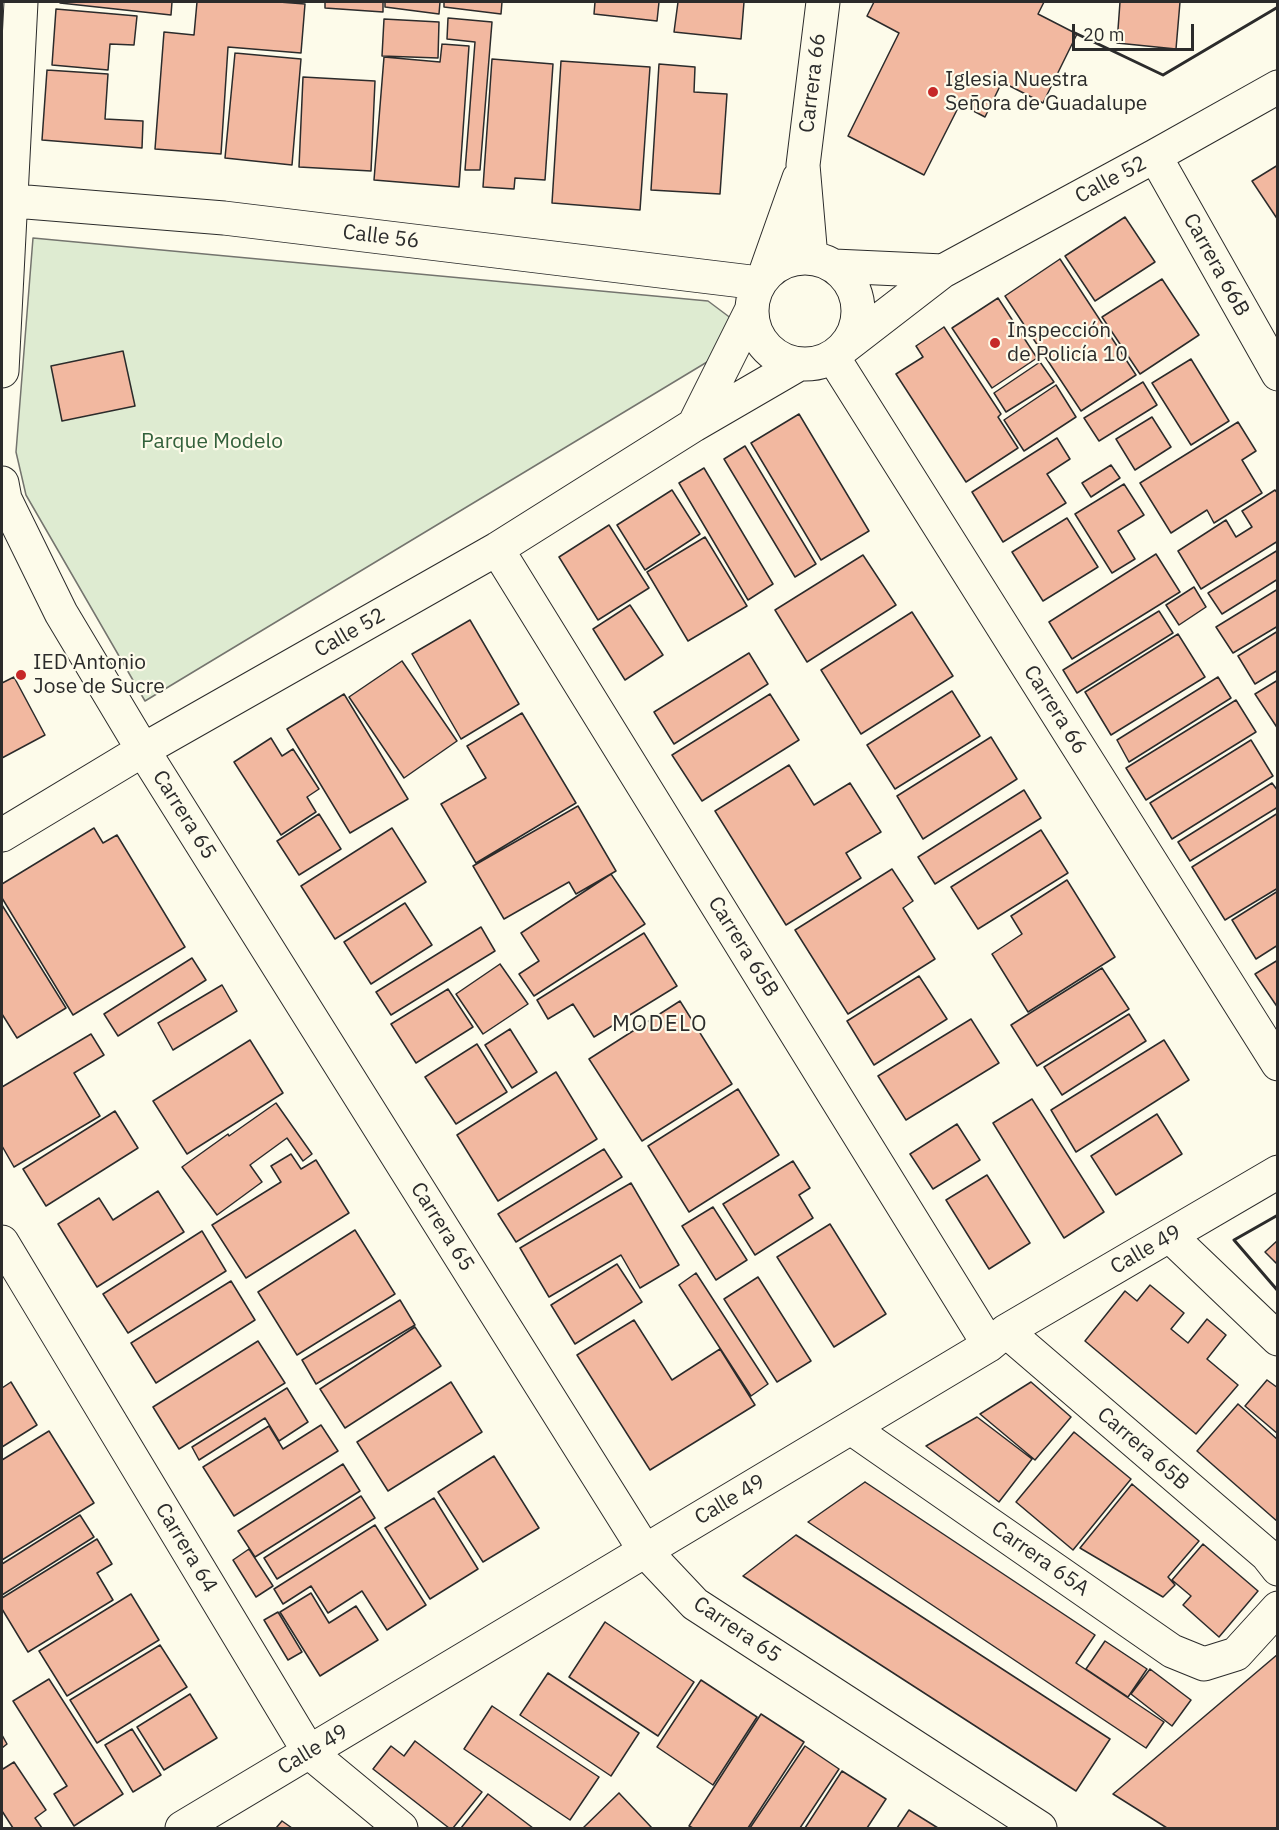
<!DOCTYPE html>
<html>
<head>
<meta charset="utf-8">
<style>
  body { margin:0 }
  #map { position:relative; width:1279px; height:1830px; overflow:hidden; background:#fdfbea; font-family:"IBM Plex Sans",sans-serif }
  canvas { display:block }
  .frame { position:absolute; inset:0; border:3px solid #2b2b2b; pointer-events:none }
  .scale { position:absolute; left:1072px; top:24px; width:122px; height:27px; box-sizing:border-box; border:3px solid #2b2b2b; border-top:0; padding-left:8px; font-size:18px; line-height:21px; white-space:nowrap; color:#2b2b2b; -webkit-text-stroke:4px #fdfbea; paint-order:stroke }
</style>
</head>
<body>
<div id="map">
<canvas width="1279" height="1830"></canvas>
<div class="frame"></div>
<div class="scale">20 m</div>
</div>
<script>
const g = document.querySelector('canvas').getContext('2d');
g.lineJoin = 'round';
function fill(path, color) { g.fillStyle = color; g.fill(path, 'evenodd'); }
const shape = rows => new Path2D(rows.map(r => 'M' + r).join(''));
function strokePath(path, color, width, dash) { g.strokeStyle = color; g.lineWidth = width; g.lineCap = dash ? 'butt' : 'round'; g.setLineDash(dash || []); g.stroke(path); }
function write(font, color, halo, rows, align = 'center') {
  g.font = font + ' "IBM Plex Sans",sans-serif'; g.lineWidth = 4.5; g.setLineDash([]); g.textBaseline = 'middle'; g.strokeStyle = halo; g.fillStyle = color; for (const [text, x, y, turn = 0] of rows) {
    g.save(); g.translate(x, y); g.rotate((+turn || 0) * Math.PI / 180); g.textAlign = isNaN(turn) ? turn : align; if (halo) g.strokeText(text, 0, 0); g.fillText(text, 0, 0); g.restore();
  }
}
const green = shape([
  [33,238,708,301,732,319,717,356,145,701,26,495,16,452,33,238]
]);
fill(green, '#deebd1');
strokePath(green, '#74746e', 1.5);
const building = shape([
  [61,2,172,2,171,15,60,3,61,2],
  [197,2,279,2,305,4,301,53,228,47,221,154,155,149,164,32,194,35,197,2],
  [325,2,383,2,383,12,325,8,325,2],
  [385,2,440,2,439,14,385,7,385,2],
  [444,2,502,2,501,14,444,7,444,2],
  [595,2,659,2,657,21,594,14,595,2],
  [678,2,744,2,741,39,674,32,678,2],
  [874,2,1044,2,1038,14,1077,34,1043,103,1002,82,985,117,960,104,924,175,848,136,899,33,867,16,874,2],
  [1120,2,1180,2,1176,49,1117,43,1120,2],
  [56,9,137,16,134,45,110,44,108,70,52,65,56,9],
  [448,18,492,22,480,170,465,170,475,42,447,39,448,18],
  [384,19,439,22,438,58,382,56,384,19],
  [442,44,469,46,459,187,374,180,384,57,440,62,442,44],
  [235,53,301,59,292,165,225,158,235,53],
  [492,59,553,64,545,180,515,178,514,189,483,187,492,59],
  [561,61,650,67,640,210,552,203,561,61],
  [659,64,695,67,694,92,727,94,720,194,651,190,659,64],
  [47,70,108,74,105,119,143,121,142,148,42,140,47,70],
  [303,77,375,81,371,171,299,167,303,77],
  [1278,165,1278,220,1252,181,1278,165],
  [1125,217,1155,262,1095,301,1065,256,1125,217],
  [1060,259,1136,375,1081,411,1005,296,1060,259],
  [1162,279,1199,335,1140,374,1102,317,1162,279],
  [998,298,1037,358,992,388,952,328,998,298],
  [944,327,1001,414,998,417,1018,448,966,482,896,374,923,357,916,346,944,327],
  [123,351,135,406,62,421,51,366,123,351],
  [1191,359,1229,421,1191,445,1152,383,1191,359],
  [1040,362,1054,382,1006,412,994,393,1040,362],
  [1143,382,1157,405,1099,441,1084,418,1143,382],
  [1056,385,1076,417,1024,451,1004,420,1056,385],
  [799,414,869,531,821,560,751,443,799,414],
  [1152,417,1171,447,1135,470,1116,439,1152,417],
  [1238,422,1256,451,1242,460,1262,493,1214,523,1207,510,1171,533,1140,483,1238,422],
  [1057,438,1070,459,1047,474,1066,503,1003,542,972,492,1057,438],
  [745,446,816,564,795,577,724,459,745,446],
  [1111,465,1120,478,1091,497,1082,483,1111,465],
  [704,468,773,584,748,600,679,483,704,468],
  [1124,484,1144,515,1118,531,1135,559,1112,573,1075,514,1124,484],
  [672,490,700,534,645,570,617,525,672,490],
  [1275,490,1278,494,1278,541,1201,589,1178,551,1226,520,1236,537,1252,527,1242,511,1275,490],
  [1067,518,1098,567,1043,601,1012,552,1067,518],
  [609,525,649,588,598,620,559,557,609,525],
  [705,537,747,606,688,641,647,572,705,537],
  [1278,550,1278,579,1222,614,1208,593,1278,550],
  [1156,554,1180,592,1072,659,1049,622,1156,554],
  [863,555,896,605,807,662,775,610,863,555],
  [1194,587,1206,607,1179,625,1166,605,1194,587],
  [1278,589,1278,626,1233,653,1216,627,1278,589],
  [630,605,663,655,625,680,593,629,630,605],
  [1159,611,1173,633,1077,693,1063,670,1159,611],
  [912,612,953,676,861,734,821,670,912,612],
  [470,620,519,704,461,739,412,654,470,620],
  [1278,631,1278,670,1255,684,1238,656,1278,631],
  [1178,634,1205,677,1111,735,1085,692,1178,634],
  [749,653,768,684,674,744,654,712,749,653],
  [402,661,457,741,404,778,349,697,402,661],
  [14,677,45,735,2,758,2,683,14,677],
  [1218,677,1231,698,1129,762,1117,740,1218,677],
  [1278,680,1278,729,1255,694,1278,680],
  [952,691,980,736,895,789,867,745,952,691],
  [344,694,408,799,350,833,287,729,344,694],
  [770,694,799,740,702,801,672,755,770,694],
  [1236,700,1256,732,1146,800,1126,768,1236,700],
  [522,713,576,803,476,863,441,804,486,778,467,746,522,713],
  [991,737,1017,779,923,839,897,796,991,737],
  [271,738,282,756,293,749,319,789,307,797,316,812,281,835,234,762,271,738],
  [1251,740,1273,776,1172,839,1150,803,1251,740],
  [789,765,814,805,850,783,881,832,846,853,861,878,786,925,715,811,789,765],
  [1272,783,1278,791,1278,807,1190,861,1178,842,1272,783],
  [1024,790,1041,818,935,884,918,857,1024,790],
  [578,806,616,871,576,894,569,882,504,919,473,866,578,806],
  [1278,813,1278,888,1225,920,1192,867,1278,813],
  [319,814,341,849,299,875,277,841,319,814],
  [94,828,103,843,117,835,185,947,73,1015,2,898,2,884,94,828],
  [392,828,426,882,335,939,301,886,392,828],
  [1041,830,1068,873,978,929,951,887,1041,830],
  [892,869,913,901,903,908,935,959,848,1014,795,930,892,869],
  [611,874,645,924,534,996,519,974,539,961,521,933,611,874],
  [1067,880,1115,957,1028,1012,992,954,1022,934,1011,916,1067,880],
  [1278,891,1278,945,1256,959,1232,920,1278,891],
  [405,903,432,945,371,984,344,942,405,903],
  [2,905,66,1008,17,1038,2,1014,2,905],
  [481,927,495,951,391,1015,376,992,481,927],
  [644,933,677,986,594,1037,573,1004,548,1019,537,1000,644,933],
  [192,958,206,980,118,1036,104,1014,192,958],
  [1278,960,1278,1008,1255,974,1278,960],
  [500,964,528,1004,483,1034,456,994,500,964],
  [1102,968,1129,1009,1037,1066,1011,1025,1102,968],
  [919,976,947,1019,874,1065,847,1021,919,976],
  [222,985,237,1011,173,1050,158,1023,222,985],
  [448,989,473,1027,416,1063,391,1024,448,989],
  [680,1001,732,1084,642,1141,589,1059,680,1001],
  [1129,1014,1146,1041,1062,1095,1044,1067,1129,1014],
  [971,1019,999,1063,906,1120,878,1076,971,1019],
  [510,1029,537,1072,512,1088,485,1045,510,1029],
  [91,1034,104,1055,74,1073,100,1116,14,1167,2,1146,2,1087,91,1034],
  [250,1040,283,1093,187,1154,153,1101,250,1040],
  [1164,1040,1189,1080,1076,1152,1051,1110,1164,1040],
  [477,1044,507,1092,456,1124,425,1077,477,1044],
  [556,1072,597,1139,498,1201,457,1135,556,1072],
  [738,1089,779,1155,689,1212,648,1146,738,1089],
  [1032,1099,1104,1212,1064,1238,993,1123,1032,1099],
  [276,1103,312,1154,303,1161,287,1138,250,1165,262,1182,217,1215,182,1167,228,1134,229,1136,276,1103],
  [115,1111,138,1148,46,1206,23,1169,115,1111],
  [1157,1114,1182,1154,1116,1195,1091,1156,1157,1114],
  [957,1124,980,1160,933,1189,910,1154,957,1124],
  [604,1149,622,1177,516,1242,498,1214,604,1149],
  [291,1154,301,1169,316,1160,349,1213,246,1278,212,1225,281,1182,271,1166,291,1154],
  [793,1161,810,1188,799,1195,813,1218,755,1255,723,1204,793,1161],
  [987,1175,1030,1243,989,1269,946,1200,987,1175],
  [631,1183,679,1265,640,1288,621,1255,549,1297,520,1248,631,1183],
  [158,1191,184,1232,97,1287,58,1224,99,1198,113,1220,158,1191],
  [713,1207,747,1260,716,1280,682,1226,713,1207],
  [830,1224,886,1314,834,1347,777,1257,830,1224],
  [355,1230,395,1294,297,1355,258,1292,355,1230],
  [202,1231,226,1271,128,1333,103,1294,202,1231],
  [1278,1240,1278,1265,1265,1252,1278,1240],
  [617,1264,642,1302,575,1344,551,1305,617,1264],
  [696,1273,768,1384,751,1396,679,1285,696,1273],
  [758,1277,811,1361,777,1382,724,1299,758,1277],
  [231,1281,255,1320,156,1383,131,1343,231,1281],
  [1150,1285,1184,1313,1171,1329,1188,1343,1207,1319,1226,1335,1207,1359,1238,1385,1196,1434,1085,1341,1125,1291,1137,1301,1150,1285],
  [400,1300,415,1325,316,1384,302,1360,400,1300],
  [634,1320,672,1380,720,1349,755,1405,650,1470,577,1355,634,1320],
  [415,1327,441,1366,345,1428,320,1389,415,1327],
  [258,1341,285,1383,179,1449,153,1407,258,1341],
  [1267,1380,1278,1388,1278,1434,1245,1406,1267,1380],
  [11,1382,37,1425,2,1447,2,1388,11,1382],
  [451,1382,482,1432,388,1491,357,1442,451,1382],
  [1031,1382,1071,1417,1035,1460,980,1414,1031,1382],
  [287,1388,308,1422,279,1441,265,1418,199,1460,192,1447,287,1388],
  [1238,1404,1278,1440,1278,1522,1197,1451,1238,1404],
  [977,1417,1032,1459,999,1502,926,1446,977,1417],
  [321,1425,338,1451,234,1516,203,1467,269,1426,283,1449,321,1425],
  [49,1431,94,1503,2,1560,2,1460,49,1431],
  [1074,1432,1131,1479,1073,1550,1016,1502,1074,1432],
  [494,1456,539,1528,483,1562,438,1492,494,1456],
  [343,1464,360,1491,255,1557,238,1531,343,1464],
  [865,1482,1095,1635,1076,1663,1164,1722,1146,1748,808,1522,865,1482],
  [1132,1484,1199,1541,1168,1577,1175,1585,1163,1597,1080,1548,1132,1484],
  [361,1496,375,1518,277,1579,264,1558,361,1496],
  [434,1498,478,1569,430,1599,385,1528,434,1498],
  [80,1515,94,1537,2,1595,2,1564,80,1515],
  [375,1525,426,1605,387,1630,362,1591,328,1613,311,1586,283,1604,274,1589,375,1525],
  [796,1535,1110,1739,1076,1791,743,1576,796,1535],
  [97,1539,112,1564,97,1573,113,1600,28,1652,2,1609,2,1598,97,1539],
  [1203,1544,1258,1591,1219,1637,1183,1605,1191,1596,1172,1580,1203,1544],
  [249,1549,273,1586,256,1597,233,1560,249,1549],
  [311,1593,329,1623,356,1606,378,1640,320,1676,280,1612,311,1593],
  [131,1594,159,1640,67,1696,39,1651,131,1594],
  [278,1612,302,1652,288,1660,264,1620,278,1612],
  [605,1622,694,1682,658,1736,569,1677,605,1622],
  [1105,1641,1147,1669,1128,1697,1086,1669,1105,1641],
  [160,1645,187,1687,97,1743,70,1700,160,1645],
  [1278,1654,1278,1828,1167,1828,1113,1794,1278,1654],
  [1150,1669,1191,1700,1172,1726,1131,1694,1150,1669],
  [548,1673,639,1733,611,1776,520,1715,548,1673],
  [49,1679,123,1794,74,1826,54,1794,67,1786,13,1701,49,1679],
  [701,1680,757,1717,713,1785,657,1747,701,1680],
  [190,1694,217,1738,164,1770,137,1727,190,1694],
  [492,1706,599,1777,570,1820,464,1749,492,1706],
  [761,1714,804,1742,748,1828,693,1828,689,1826,761,1714],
  [132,1729,161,1775,133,1792,105,1745,132,1729],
  [2,1735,7,1744,2,1748,2,1735],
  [415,1741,482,1792,453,1828,449,1828,373,1769,391,1746,404,1756,415,1741],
  [805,1746,839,1769,800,1828,750,1828,805,1746],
  [14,1762,46,1810,35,1818,42,1828,13,1828,2,1811,2,1767,3,1769,14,1762],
  [842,1771,886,1799,867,1828,805,1828,842,1771],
  [619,1793,652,1828,583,1828,619,1793],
  [488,1794,533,1828,461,1828,488,1794],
  [909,1810,938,1828,897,1828,909,1810],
  [282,1821,292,1828,276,1828,282,1821]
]);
fill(building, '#f2b8a0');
strokePath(building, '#2b2b2b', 1.5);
const minor = shape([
  [1155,156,1278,374],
  [2,200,224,218,759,283],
  '752 311a53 53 0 1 1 106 0a53 53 0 1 1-106 0Z',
  [811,258,803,165,823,2],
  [834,266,943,271],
  [765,274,799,178],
  [842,349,943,271,1155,156,1278,87],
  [833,357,1278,1064],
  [2,371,21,2],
  [694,425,751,311],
  [2,483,5,499,61,613,143,750,645,1551,695,1604,1040,1828],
  [497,549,989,1345],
  [2,835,143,750,497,549,694,425,799,364],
  [1170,1236,1278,1339],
  [2,1242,309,1752,401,1828],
  [1006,1331,1267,1555,1278,1569],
  [851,1428,1172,1651,1204,1664,1236,1654,1278,1608],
  [182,1828,989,1345,1006,1331,1278,1172]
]);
strokePath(minor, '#2b2b2b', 35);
strokePath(minor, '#fdfbea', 33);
strokePath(shape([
  [1075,33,1163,75,1278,7],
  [1278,1215,1234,1240,1278,1291]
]), '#2b2b2b', 3);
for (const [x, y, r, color] of [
  [933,92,6,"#c62828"],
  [995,343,6,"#c62828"],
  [21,675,6,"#c62828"]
]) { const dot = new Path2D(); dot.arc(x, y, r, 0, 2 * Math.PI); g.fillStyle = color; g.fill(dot); strokePath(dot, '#fdfbea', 2); }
write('21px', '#2b2b2b', '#fdfbea', [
  ["Iglesia Nuestra",945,80],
  ["Señora de Guadalupe",945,104],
  ["Inspección",1007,331],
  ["de Policía 10",1007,355],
  ["IED Antonio",33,663],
  ["Jose de Sucre",33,687]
], 'left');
write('21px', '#2b2b2b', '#fdfbea', [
  ["Carrera 66",813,83,-83],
  ["Calle 52",1111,180,-28],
  ["Calle 56",381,237,7],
  ["Carrera 66B",1216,265,61],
  ["Calle 52",350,633,-30],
  ["Carrera 66",1055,710,58],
  ["Carrera 65",184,815,58],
  ["Carrera 65B",743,947,58],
  ["Carrera 65",442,1227,58],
  ["Calle 49",1146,1250,-30],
  ["Carrera 65B",1143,1449,41],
  ["Calle 49",730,1500,-31],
  ["Carrera 64",186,1548,59],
  ["Carrera 65A",1040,1559,35],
  ["Carrera 65",737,1630,34],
  ["Calle 49",313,1750,-31]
]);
write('21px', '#34623c', '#fdfbea', [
  ["Parque Modelo",212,442]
]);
g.letterSpacing = '1.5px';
write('22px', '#2b2b2b', '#fdfbea', [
  ["MODELO",660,1025]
]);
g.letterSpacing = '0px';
</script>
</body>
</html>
